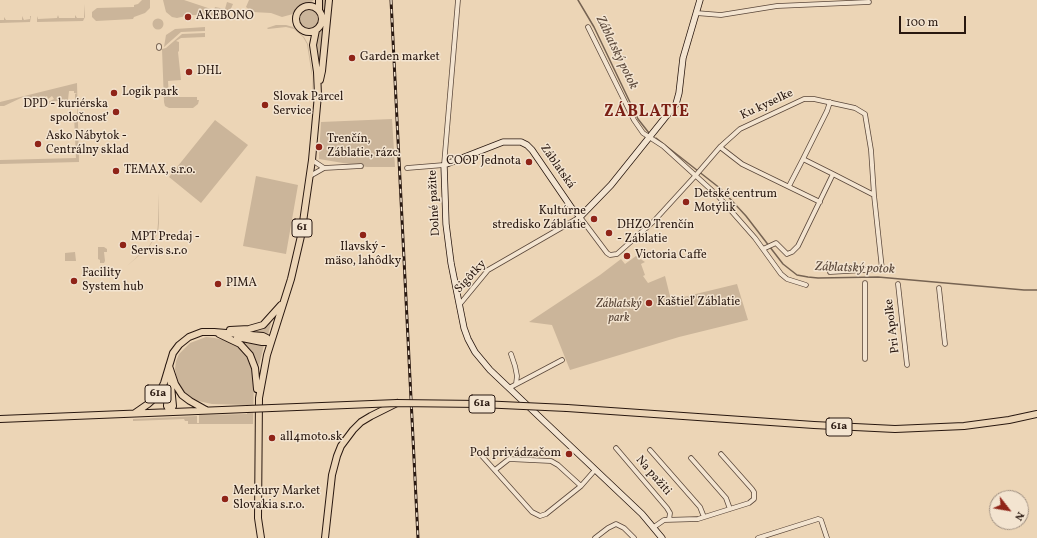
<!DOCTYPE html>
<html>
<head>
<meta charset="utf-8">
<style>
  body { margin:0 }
  #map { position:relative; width:1037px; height:538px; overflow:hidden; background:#ecd5b6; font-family:Vollkorn,serif }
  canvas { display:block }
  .north { position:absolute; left:989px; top:490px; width:40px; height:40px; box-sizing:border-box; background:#f3e4d0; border:1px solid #a29283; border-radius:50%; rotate:121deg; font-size:11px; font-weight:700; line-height:16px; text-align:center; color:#291810 }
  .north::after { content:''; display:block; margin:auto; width:14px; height:18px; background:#8f2418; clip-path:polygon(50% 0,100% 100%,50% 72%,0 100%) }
  .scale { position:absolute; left:899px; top:16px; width:67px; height:18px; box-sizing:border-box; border:2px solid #291810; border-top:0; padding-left:5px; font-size:12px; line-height:14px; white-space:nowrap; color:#291810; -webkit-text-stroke:3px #f3e4d0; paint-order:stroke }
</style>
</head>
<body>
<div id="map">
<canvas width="1037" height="538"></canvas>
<div class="north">N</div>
<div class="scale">100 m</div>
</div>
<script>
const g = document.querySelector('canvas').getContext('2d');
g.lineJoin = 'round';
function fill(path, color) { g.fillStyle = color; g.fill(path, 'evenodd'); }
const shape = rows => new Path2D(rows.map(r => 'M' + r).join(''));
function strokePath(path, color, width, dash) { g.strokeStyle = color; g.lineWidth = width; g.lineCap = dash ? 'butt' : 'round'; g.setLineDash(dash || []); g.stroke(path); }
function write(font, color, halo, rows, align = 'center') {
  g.font = font + ' Vollkorn,serif'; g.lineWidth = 3; g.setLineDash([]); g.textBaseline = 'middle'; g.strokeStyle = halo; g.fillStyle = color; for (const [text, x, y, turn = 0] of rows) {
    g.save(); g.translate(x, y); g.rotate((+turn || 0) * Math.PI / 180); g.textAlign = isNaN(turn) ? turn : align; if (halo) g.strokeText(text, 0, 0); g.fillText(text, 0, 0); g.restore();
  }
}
fill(shape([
  [142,0,150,0,150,8,145,13,134,17,133,19,96,21,92,17,92,12,97,8,134,7,134,5,138,4],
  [163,0,184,0,214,10,215,7,225,9,227,2,233,4,229,13,222,17,210,15,190,15,177,18,172,17,166,12],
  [249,0,314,0,310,3,300,7,293,14,282,17,271,13,252,12,246,7],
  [321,0,327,0,320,69,316,46,317,32,322,28,324,21,322,11],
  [84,4,85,17,83,21,37,22,37,16,38,19,57,18,58,15,59,18,75,18,75,15,77,18,84,18],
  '300 19a9 9 0 1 1 18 0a9 9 0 1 1-18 0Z',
  [22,16,24,20,30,19,30,16,31,16,30,22,0,23,0,20,4,20,4,17,6,20,22,20],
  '152.5 24a5.5 5.5 0 1 1 11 0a5.5 5.5 0 1 1-11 0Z',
  [276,25,286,25,293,27,304,37,308,44,312,72,313,87,313,99,315,101,308,171,313,103,313,99,312,76,307,44,303,37,294,29,286,27,268,29,267,28],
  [205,27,205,31,181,32,164,47,166,35,175,29],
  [205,33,205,37,181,38,176,41,179,42,179,51,178,52,181,80,168,81,169,96,170,97,197,97,197,100,199,100,198,104,193,108,169,108,165,106,164,102,162,49,166,48,182,34],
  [77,83,79,162,0,164,0,160,76,158,74,115,77,114,77,104,74,104,74,100,77,99,75,99,75,94,77,93,74,93,74,91,69,91,68,100,65,103,61,104,61,101,51,101,51,104,49,104,48,102,54,99,52,96,48,99,47,96,42,99,41,97,36,99,35,97,30,99,29,97,25,99,23,97,4,106,0,106,0,102],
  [392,119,395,167,367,167,319,159,319,155,321,122],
  [215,120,248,145,201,203,169,177],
  [256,176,298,185,286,254,243,246],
  [158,193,159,223,158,233,149,247,127,266,149,246,157,234,158,223],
  [98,247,104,247,107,249,107,252,104,252,105,261,104,263,100,263,100,260,98,259],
  [75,252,76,261,65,261,65,253],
  [636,256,645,262,641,264,645,275,643,276,648,283,665,276,671,300,737,284,748,320,679,337,570,370,552,325,529,322,600,275,621,259,625,264],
  [272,319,268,335,246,332,267,324],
  [206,337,215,338,231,342,236,344,245,352,251,364,254,375,253,424,188,424,188,421,185,421,184,419,133,421,133,419,197,416,197,423,199,423,199,415,247,414,247,405,212,404,198,401,187,395,178,384,175,369,176,361,179,354,190,343],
  [241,340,264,345,259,366,253,353]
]), '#cbb59a');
strokePath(shape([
  [578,0,594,27,638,119,649,133],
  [656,138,721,189,746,216,783,264,797,275,808,277,818,278,878,277,1024,290,1037,290]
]), '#766352', 1.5);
const street = shape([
  [696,13,721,15,777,6,869,2],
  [588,27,634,120,643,133,663,146,718,196,755,238,781,274,787,279,806,285],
  [159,46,159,48],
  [720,147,742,164,820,202],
  [803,159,827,111,830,102],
  [312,160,324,168],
  [407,168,444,165,458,0],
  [310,176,324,168,361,166],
  [789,186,803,159,833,174],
  [763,249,776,243,787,254,792,252,798,246,833,174,874,195,882,269,830,272],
  [865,283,865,359],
  [898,284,907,365],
  [939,288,945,344],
  [460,304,488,270,580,217,607,253,610,255,617,254,654,221,696,175,720,147,740,129,804,99,814,99,855,108,865,114,871,150,874,195],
  [511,354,515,366,517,376,516,384],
  [509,388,562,360],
  [616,448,667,508,670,513,669,520],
  [650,450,700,507,704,517],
  [482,456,532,512,540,516,546,514,581,486,595,470],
  [691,458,726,498,730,509],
  [495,470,509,459,551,461,558,465,581,486],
  [654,527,664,520,698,519,749,503,754,499,754,492,752,489,721,454],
  [595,538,608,528,616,524,624,528,634,538],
  [758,538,818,519,821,520,827,538]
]);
const secondary = shape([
  [662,538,642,514,490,370,475,352,468,339,464,328,451,263,446,224,444,165,503,142,521,142,527,145,532,150,571,207,580,217,611,185,676,104,679,93,683,58,700,0]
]);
const primary = shape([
  '296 19a13 13 0 1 1 26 0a13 13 0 1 1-26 0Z',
  [319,10,319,0],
  [320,80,322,71,329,0],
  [230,330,249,329,263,325,281,305],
  [219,334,240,344,250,355,255,368,257,389],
  [237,337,262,342,271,342],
  [169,366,175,384,182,395,190,401,206,410],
  [170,376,173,406,170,412],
  [168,390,167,406,170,412],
  [567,408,814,425,895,429,964,426,1009,420,1037,414],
  [135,413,148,404,158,395,164,383,173,353,179,345,189,337,202,332,214,332,263,336,267,338,271,342],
  [0,419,247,409],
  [261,538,258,518,259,398,267,355,291,279,301,236,305,208,312,160,318,95,317,72,313,45,316,30],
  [325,538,332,475,337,456,341,446,353,430,361,422,371,416,397,403]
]);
strokePath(street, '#5a473a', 5.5);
strokePath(secondary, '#291810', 7);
strokePath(primary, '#291810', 8);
strokePath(street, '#f3e4d0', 4);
strokePath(secondary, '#f3e4d0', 5.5);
strokePath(primary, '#ecd5b6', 6);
const rail = shape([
  [391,0,418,538]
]);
strokePath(rail, '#291810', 3);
strokePath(rail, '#f3e4d0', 1.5, [4.5]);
const primaryBridge = shape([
  [247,409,397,403,480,404,567,408]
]);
strokePath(primaryBridge, '#291810', 8, []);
strokePath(primaryBridge, '#ecd5b6', 6);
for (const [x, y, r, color] of [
  [188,17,4,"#8f2418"],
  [352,58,4,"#8f2418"],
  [189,72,4,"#8f2418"],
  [114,93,4,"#8f2418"],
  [265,105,4,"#8f2418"],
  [116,112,4,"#8f2418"],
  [38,144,4,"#8f2418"],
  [319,147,4,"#8f2418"],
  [529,162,4,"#8f2418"],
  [116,171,4,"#8f2418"],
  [686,202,4,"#8f2418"],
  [594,219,4,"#8f2418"],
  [609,233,4,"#8f2418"],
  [363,235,4,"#8f2418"],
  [123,245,4,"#8f2418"],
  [627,256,4,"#8f2418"],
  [74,281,4,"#8f2418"],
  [218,284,4,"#8f2418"],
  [649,303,4,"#8f2418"],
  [272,438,4,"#8f2418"],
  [569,454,4,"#8f2418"],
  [225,499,4,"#8f2418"]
]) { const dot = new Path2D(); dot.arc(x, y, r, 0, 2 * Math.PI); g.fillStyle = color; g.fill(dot); strokePath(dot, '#f3e4d0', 1.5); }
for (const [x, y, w] of [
  [302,228,20],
  [158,394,26],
  [482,404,26],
  [839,427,26]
]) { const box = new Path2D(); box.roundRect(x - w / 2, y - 9, w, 18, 3); g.fillStyle = '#f3e4d0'; g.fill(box); strokePath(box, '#291810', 1); }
write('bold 11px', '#291810', null, [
  ["61",302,228],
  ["61a",158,394],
  ["61a",482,404],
  ["61a",839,427]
]);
write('12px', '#291810', '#f3e4d0', [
  ["AKEBONO",196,17],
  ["Garden market",360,58],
  ["DHL",197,72],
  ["Logik park",122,93],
  ["Slovak Parcel",273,98],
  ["Service",273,112],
  ["DPD - kuriérska",108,105,"right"],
  ["spoločnosť",108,119,"right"],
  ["Asko Nábytok -",46,137],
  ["Centrálny sklad",46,151],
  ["Trenčín,",327,140],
  ["Záblatie, rázc.",327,154],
  ["COOP Jednota",521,162,"right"],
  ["TEMAX, s.r.o.",124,171],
  ["Detské centrum",694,195],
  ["Motýlik",694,209],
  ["Kultúrne",586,212,"right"],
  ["stredisko Záblatie",586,226,"right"],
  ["DHZO Trenčín",617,226],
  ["- Záblatie",617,240],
  ["MPT Predaj -",131,238],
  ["Servis s.r.o",131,252],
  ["Ilavský -",363,248,"center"],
  ["mäso, lahôdky",363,262,"center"],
  ["Victoria Caffe",635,256],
  ["Facility",82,274],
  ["System hub",82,288],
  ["PIMA",226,284],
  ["Kaštieľ Záblatie",657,303],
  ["all4moto.sk",280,438],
  ["Pod privádzačom",561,454,"right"],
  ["Merkury Market",233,492],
  ["Slovakia s.r.o.",233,506]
], 'left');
write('12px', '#291810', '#f3e4d0', [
  ["Ku kyselke",767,105,-25],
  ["Záblatská",557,167,55],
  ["Dolné pažite",435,203,-93],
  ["Sigôtky",471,277,-47],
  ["Pri Apolke",893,326,-97],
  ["Na pažiti",653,476,49]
]);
write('italic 12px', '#5a4739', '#f3e4d0', [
  ["Záblatský",619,305],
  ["park",619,319]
]);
write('italic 13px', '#5d4a3c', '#f3e4d0', [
  ["Záblatský potok",616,53,64],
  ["Záblatský potok",855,269,2]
]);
g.letterSpacing = '1px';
write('bold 16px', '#7a1f14', '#f3e4d0', [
  ["ZÁBLATIE",647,113]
]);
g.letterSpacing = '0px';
</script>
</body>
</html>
